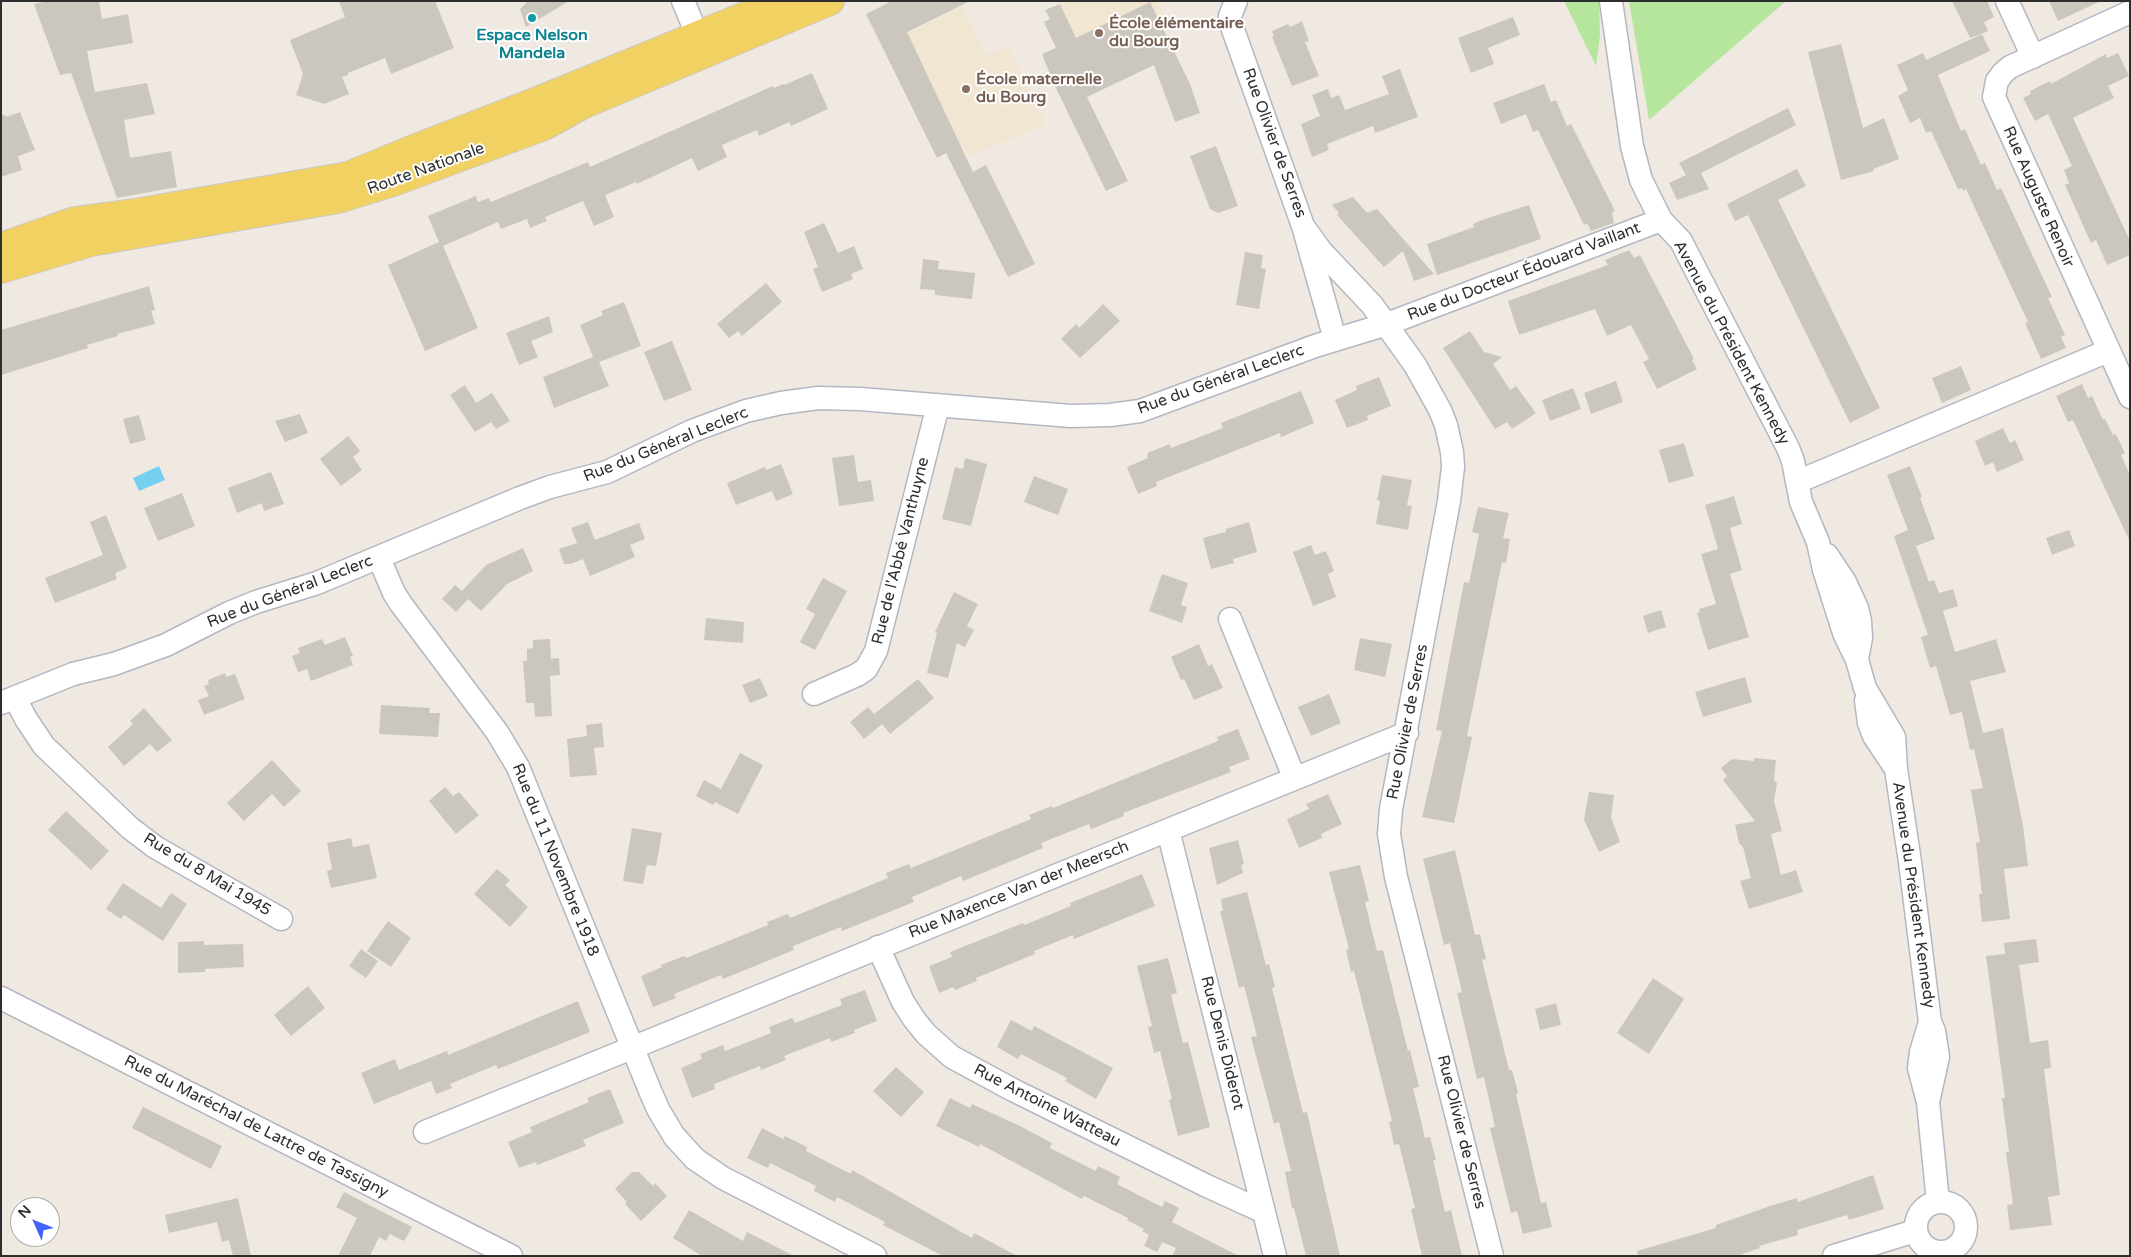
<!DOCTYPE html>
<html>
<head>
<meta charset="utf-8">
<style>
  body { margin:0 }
  #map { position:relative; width:2131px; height:1257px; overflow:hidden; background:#efe9e1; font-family:"Varela Round",sans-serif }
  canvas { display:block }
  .frame { position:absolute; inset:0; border:2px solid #2e2e2e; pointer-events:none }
  .north { position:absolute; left:10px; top:1197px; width:50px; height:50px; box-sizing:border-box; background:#fff; border:1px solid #ababab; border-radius:50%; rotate:314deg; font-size:14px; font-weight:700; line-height:20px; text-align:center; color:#2e2e2e }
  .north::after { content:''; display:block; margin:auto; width:18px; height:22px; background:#4264fb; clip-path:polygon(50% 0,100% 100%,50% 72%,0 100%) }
</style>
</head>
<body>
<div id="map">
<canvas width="2131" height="1257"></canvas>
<div class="frame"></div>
<div class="north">N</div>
</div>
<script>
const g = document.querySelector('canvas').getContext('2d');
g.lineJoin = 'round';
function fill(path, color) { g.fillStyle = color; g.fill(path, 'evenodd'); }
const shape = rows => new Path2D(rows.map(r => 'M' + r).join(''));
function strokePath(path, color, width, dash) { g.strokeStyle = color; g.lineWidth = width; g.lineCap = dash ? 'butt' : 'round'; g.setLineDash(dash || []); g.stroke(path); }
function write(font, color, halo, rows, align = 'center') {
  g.font = font + ' "Varela Round",sans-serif'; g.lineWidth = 4; g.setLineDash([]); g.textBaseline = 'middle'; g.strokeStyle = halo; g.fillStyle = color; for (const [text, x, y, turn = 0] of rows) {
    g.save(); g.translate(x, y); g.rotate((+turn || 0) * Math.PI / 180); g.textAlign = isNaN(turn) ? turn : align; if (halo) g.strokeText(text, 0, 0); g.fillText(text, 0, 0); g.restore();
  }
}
fill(shape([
  [892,1,960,1,987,56,1007,45,1045,123,972,156,961,146,937,158,866,14],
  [1059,1,1158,1,1164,14,1159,18,1048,70,1042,54,1074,39,1062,14,1064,13]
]), '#f0e6d1');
fill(shape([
  [1564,1,1599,1,1600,35,1596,66],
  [1629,1,1786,1,1649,120]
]), '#b6e59e');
fill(shape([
  [159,466,165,480,139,491,133,478]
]), '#75cff0');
fill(shape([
  [49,1,99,1,102,19,128,14,133,43,87,51,95,92,147,83,155,114,124,120,130,158,171,151,177,187,117,198,71,73,60,75,34,4],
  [339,1,435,1,454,48,391,74,385,58,348,73,348,75,342,77,349,94,324,104,296,95,303,74,290,40,345,17],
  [528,1,569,1,526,27,520,9],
  [892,1,970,1,907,32,973,172,986,165,1035,264,1008,277,946,153,937,158,866,14],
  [1952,1,1987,1,1994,17,1984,22,1988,31,1970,38],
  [2049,1,2101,1,2058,21],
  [1150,2,1190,84,1200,113,1175,122,1154,65,1087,97,1128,181,1106,191,1054,84,1042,54,1056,48,1044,22,1050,19,1045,10,1060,4,1076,38],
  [1513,17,1520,35,1488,48,1494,64,1471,73,1458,38],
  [1302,21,1309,41,1305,42,1319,76,1292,86,1272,37,1274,36,1272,31,1288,24,1290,27],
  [1982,34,1990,51,1938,75,1961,131,1965,129,1981,165,1985,163,1997,190,2001,188,2052,297,2048,298,2065,335,2061,337,2066,348,2041,359,2025,323,2028,322,1966,189,1963,191,1962,188,1958,189,1931,131,1926,133,1920,118,1910,123,1898,96,1908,90,1897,65,1923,53,1926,60],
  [1841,44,1863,128,1884,118,1899,159,1873,169,1874,171,1841,180,1808,52],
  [2118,53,2129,76,2108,86,2114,98,2073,118,2130,241,2130,255,2107,265,2096,240,2091,243,2065,185,2069,183,2064,170,2072,166,2048,114,2035,121,2023,98,2031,94,2030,91,2050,81,2051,84,2106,54,2107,58],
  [1400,69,1418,117,1375,133,1373,126,1327,144,1329,150,1312,157,1301,124,1320,116,1312,95,1328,89,1331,98,1339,95,1345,110,1389,94,1382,76],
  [812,73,828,109,791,126,789,122,759,136,757,130,722,145,727,157,698,171,692,158,637,184,636,182,605,195,614,217,594,226,583,201,545,217,547,221,530,228,527,219,501,229,498,222,443,246,478,328,425,351,388,265,439,242,428,216,476,196,478,202,489,198,491,202,588,162,590,167,773,86,774,88,783,84,784,85],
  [1544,84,1551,102,1556,100,1567,126,1571,124,1615,211,1612,212,1614,223,1591,231,1587,223,1584,225,1538,130,1533,132,1526,114,1501,124,1493,103],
  [1788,108,1796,125,1701,173,1709,189,1677,200,1669,183,1686,175,1679,163],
  [20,112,35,150,18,156,22,170,1,177,1,115,5,115,6,117],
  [1216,146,1238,206,1218,213,1210,209,1190,156],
  [1797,169,1806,186,1778,200,1880,408,1850,423,1748,215,1735,221,1727,204],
  [1353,197,1367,213,1377,209,1434,274,1414,281,1403,251,1384,267,1337,215,1339,213,1332,205],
  [1529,205,1541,239,1437,275,1427,244,1474,227,1473,224,1482,220],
  [824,223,838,253,854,246,863,269,851,274,853,279,822,292,813,269,818,267,804,232],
  [1629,250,1634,258,1640,255,1694,359,1692,360,1697,369,1657,389,1643,362,1649,359,1631,325,1607,336,1595,309,1519,335,1508,301,1608,265,1605,260],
  [1245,252,1263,255,1261,268,1266,269,1259,309,1236,305],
  [923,259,939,261,938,269,975,273,972,299,935,295,935,290,920,289],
  [766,283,782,302,742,336,738,331,729,338,717,324],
  [149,286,155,310,151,311,155,324,117,334,118,336,87,345,88,348,1,375,1,330],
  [624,302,641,346,599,362,609,386,554,408,543,377,593,357,580,325,603,315,601,311],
  [1103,304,1120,321,1080,358,1061,339,1076,324,1079,328],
  [549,316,553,332,531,341,538,357,519,365,506,333],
  [1470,331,1484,352,1502,357,1493,364,1510,390,1516,386,1536,413,1512,429,1507,422,1495,429,1443,348],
  [672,341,692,390,664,401,644,352],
  [1961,366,1971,390,1942,403,1932,378],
  [1379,377,1391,406,1367,416,1368,420,1347,428,1335,400,1357,390,1356,386],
  [1616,381,1623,402,1591,414,1584,393],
  [2082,384,2088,398,2092,396,2103,420,2105,419,2113,435,2116,434,2125,453,2121,455,2130,475,2130,542,2073,420,2068,422,2056,396],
  [465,385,476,403,492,393,510,421,496,429,491,422,475,432,450,395],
  [1573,388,1581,409,1550,421,1542,400],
  [1301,391,1314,423,1281,437,1280,433,1156,482,1157,486,1138,494,1127,467,1148,458,1147,453,1170,444,1171,448,1223,428,1221,423],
  [300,414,308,433,285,442,275,421],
  [139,415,146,440,130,444,123,419],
  [2003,428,2010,443,2015,440,2024,460,1997,472,1993,462,1985,466,1975,441],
  [348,436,360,451,353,457,362,470,341,486,320,459],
  [1684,443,1694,476,1669,483,1659,450],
  [854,455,858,482,871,480,874,501,839,506,832,458],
  [965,458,987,464,971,526,942,519,955,467,963,469],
  [781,464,793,494,776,501,772,491,736,505,727,483,765,467,766,470],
  [1910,466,1922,497,1920,498,1935,539,1916,546,1929,582,1934,580,1939,593,1953,589,1958,606,1943,611,1955,652,1996,639,2006,672,1970,681,1983,733,2003,728,2023,825,2028,866,2004,869,2010,919,1982,922,1979,894,1982,894,1976,843,1980,842,1971,790,1983,788,1974,749,1970,750,1962,712,1950,715,1936,666,1930,668,1921,637,1928,635,1894,536,1908,530,1887,475],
  [271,472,284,504,264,511,262,503,237,513,228,488],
  [1382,475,1412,480,1407,505,1412,506,1408,530,1376,524,1380,501,1377,500],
  [1034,476,1068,489,1058,515,1024,502],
  [182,493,195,526,158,541,144,508],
  [1734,496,1742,524,1730,528,1742,570,1730,574,1749,637,1708,650,1697,613,1700,612,1699,609,1716,604,1701,554,1718,549,1705,505],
  [1478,507,1509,513,1503,538,1510,539,1506,563,1502,562,1467,736,1472,737,1454,823,1422,817,1442,731,1436,730,1464,582,1469,583,1479,534,1472,532],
  [106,515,127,568,115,573,117,579,55,603,45,578,103,555,90,522],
  [588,522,595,540,639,523,645,539,630,545,635,557,590,576,583,559,571,564,564,564,559,549,577,543,571,528],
  [1249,522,1257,552,1233,559,1234,563,1211,569,1203,538,1226,532,1226,529],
  [2069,530,2075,546,2052,555,2046,538],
  [1311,545,1315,555,1326,551,1334,571,1328,574,1336,597,1313,606,1293,552],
  [523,548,533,571,507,584,481,611,468,599,456,612,442,599,455,585,462,591,486,565],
  [1162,574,1188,583,1181,605,1187,607,1182,623,1149,611],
  [823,578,847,591,815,650,800,642,815,614,806,609],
  [954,592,978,604,967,626,974,630,965,647,957,643,948,678,927,673,937,633,935,632],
  [1661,610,1666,627,1648,633,1643,616],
  [706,618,744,622,743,643,704,640],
  [345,637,353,656,350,657,353,665,311,681,307,669,298,672,292,656,300,653,298,648,322,639,325,645],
  [1360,638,1392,644,1385,677,1354,670],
  [550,639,551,659,559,658,560,675,550,676,552,716,535,717,534,703,526,703,523,661,527,661,527,649,533,648,533,640],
  [1199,644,1208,666,1212,664,1223,688,1194,700,1184,679,1181,680,1171,657],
  [225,673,226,677,235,674,245,699,204,715,198,700,209,696,204,686,209,684,208,680],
  [1745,677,1752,702,1703,717,1695,692],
  [760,678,768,696,750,703,742,685],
  [918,679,934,698,890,734,874,714],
  [1329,694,1341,723,1311,736,1298,707],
  [381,705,430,708,429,713,440,713,438,737,379,734],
  [868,707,882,724,864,739,850,722],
  [144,708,172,740,157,752,150,744,124,766,108,747,133,724,130,721],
  [602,723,604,747,594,748,597,775,570,777,567,739,587,736,586,725],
  [1238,729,1250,759,1229,767,1231,772,1123,813,1124,816,1091,829,1089,824,1041,843,1043,848,963,881,961,876,912,897,914,902,842,931,841,927,793,946,794,950,723,979,721,975,674,994,676,998,653,1007,641,976,662,967,661,965,684,956,686,958,768,925,767,922,788,914,790,918,888,878,886,873,909,864,911,868,1031,819,1029,815,1052,806,1053,808,1218,741,1217,737],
  [740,753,763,765,738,814,715,802,713,805,696,796,704,780,721,789],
  [1754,758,1776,760,1774,780,1777,783,1774,801,1782,831,1771,834,1781,875,1796,870,1803,892,1749,909,1740,881,1751,878,1743,847,1739,843,1735,825,1755,821,1723,780,1727,776,1721,768,1732,759,1754,761],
  [272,760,301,791,284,807,272,794,244,821,227,803],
  [445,787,453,796,459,792,479,815,456,834,429,801],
  [1589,792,1614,795,1611,817,1620,842,1599,852,1584,820],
  [1328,794,1342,824,1321,834,1322,838,1299,848,1287,819,1309,809,1306,804],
  [66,811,109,851,91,870,48,830],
  [632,828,662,833,656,866,647,865,643,884,623,881],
  [351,838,353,847,369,844,377,878,331,888,327,871,332,869,327,843],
  [1238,840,1244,864,1241,865,1243,873,1217,885,1209,848],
  [1455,850,1475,935,1480,934,1486,959,1482,960,1509,1070,1512,1070,1518,1093,1516,1094,1541,1203,1546,1202,1552,1227,1523,1234,1517,1211,1511,1213,1490,1128,1495,1127,1484,1077,1477,1079,1457,993,1462,992,1450,943,1444,945,1423,859],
  [1360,865,1369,901,1365,902,1377,951,1383,950,1408,1051,1410,1050,1419,1087,1413,1088,1425,1138,1430,1137,1436,1160,1433,1160,1445,1212,1451,1210,1462,1256,1422,1256,1411,1209,1415,1208,1399,1144,1394,1145,1389,1122,1392,1121,1354,971,1351,972,1346,950,1349,949,1329,872],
  [497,869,510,880,505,885,528,907,510,927,474,894],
  [1142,874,1155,906,1074,939,1073,935,1034,951,1035,954,976,978,977,981,955,990,953,987,939,993,929,966,952,957,950,952,1023,923,1024,925,1071,906,1070,903],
  [123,883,161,908,171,893,187,904,163,941,124,915,121,919,106,909],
  [1247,892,1266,965,1269,964,1275,987,1272,988,1303,1113,1307,1112,1340,1256,1306,1256,1294,1208,1292,1208,1285,1172,1291,1171,1279,1122,1274,1124,1251,1037,1257,1036,1244,986,1239,988,1220,911,1223,911,1221,899],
  [388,921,411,938,391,967,367,951],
  [2036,939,2039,962,2019,965,2030,1043,2048,1040,2051,1068,2044,1069,2060,1195,2048,1197,2052,1225,2010,1230,2007,1205,2013,1204,2006,1152,2009,1152,2002,1098,2005,1098,1986,956,2005,954,2004,943],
  [204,941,204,945,243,944,244,967,205,969,205,972,178,973,178,942],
  [361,949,378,961,366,978,349,966],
  [1168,958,1177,993,1171,995,1183,1043,1188,1042,1210,1127,1178,1136,1169,1100,1172,1099,1160,1051,1154,1053,1148,1027,1152,1026,1137,966],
  [1653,978,1684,999,1649,1054,1617,1033],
  [308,986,325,1008,291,1036,274,1015],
  [865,990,877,1021,854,1030,855,1033,831,1042,830,1038,784,1056,786,1060,761,1070,760,1066,714,1084,715,1089,692,1098,681,1068,702,1059,700,1054,723,1045,725,1051,771,1033,769,1027,792,1018,795,1023,842,1005,840,999],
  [578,1001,590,1032,498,1069,496,1065,450,1084,452,1088,436,1094,431,1081,374,1104,361,1073,395,1059,399,1070,447,1051,448,1055],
  [1556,1003,1561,1025,1540,1030,1535,1009],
  [1011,1020,1032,1031,1034,1026,1113,1068,1096,1099,1065,1081,1067,1078,1021,1054,1018,1059,997,1047],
  [896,1067,924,1092,901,1117,873,1091],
  [610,1089,624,1123,583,1140,586,1146,537,1165,536,1162,519,1168,508,1142,532,1132,530,1127,589,1102,587,1098],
  [950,1098,970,1108,972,1104,1020,1126,1052,1143,1050,1148,1096,1171,1098,1166,1120,1177,1117,1184,1162,1207,1165,1201,1179,1208,1172,1222,1239,1256,1172,1256,1176,1248,1162,1242,1157,1252,1144,1246,1149,1235,1142,1231,1144,1229,1127,1220,1128,1218,1084,1196,1082,1199,980,1144,979,1147,936,1126],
  [143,1107,222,1146,211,1169,132,1128],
  [762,1128,783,1139,785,1136,807,1147,806,1151,851,1174,852,1170,972,1238,974,1233,1017,1256,943,1256,883,1225,885,1222,837,1197,835,1202,814,1191,816,1186,770,1163,768,1168,747,1158],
  [632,1172,639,1172,653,1186,655,1183,667,1196,641,1221,625,1204,627,1202,615,1189],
  [1873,1175,1884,1209,1849,1220,1847,1215,1797,1230,1798,1235,1759,1246,1760,1248,1737,1256,1638,1256,1637,1251,1716,1228,1716,1225,1773,1205,1797,1198,1798,1202],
  [344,1192,412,1227,404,1241,390,1234,386,1241,379,1237,370,1256,338,1256,357,1218,336,1207],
  [238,1198,251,1256,233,1256,229,1240,222,1242,217,1222,169,1233,165,1215],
  [689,1210,743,1241,747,1232,794,1256,702,1256,673,1238]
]), '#cbc7bf');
const street = shape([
  [683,1,704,51],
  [1236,1,1230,16,1231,24,1303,226,1335,339],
  [1611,1,1632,146,1641,180,1661,220,1681,241,1687,253,1788,448,1793,461,1801,502,1818,542,1824,570,1844,633,1857,660,1865,688,1894,737,1896,769,1910,862,1930,1022,1934,1031,1938,1057,1928,1102],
  [2007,1,2033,57],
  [2130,12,2010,67,2003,73,1997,81,1994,97,2130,397],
  [1303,226,1321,251,1372,305,1415,365,1440,410,1446,425,1452,452,1453,467,1449,501,1391,809,1389,834,1396,877,1492,1256],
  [1797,482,2108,351],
  [1827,555,1845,582,1857,608,1860,621,1861,638,1857,659],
  [379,558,394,593,401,604,497,732,518,767,651,1093,658,1109,674,1136,695,1159,723,1178,875,1256],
  [1230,619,1294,777],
  [814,694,857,675,866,669,876,651,938,405],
  [15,698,26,719,44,746,130,828,155,847,281,919],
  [1866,700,1869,723,1874,736,1896,769],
  [1,703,73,674,114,664,166,645,229,613,256,602,317,583,520,498,550,487,607,472,692,431,746,411,781,403,818,398,860,399,1071,416,1110,415,1140,411,1315,346,1387,324,1661,220],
  [1168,830,1275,1256],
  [878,947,903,1002,914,1019,926,1034,952,1057,1013,1090,1207,1186,1264,1212],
  [1,998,511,1256],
  [1930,1022,1921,1052,1919,1068,1928,1102,1938,1202],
  [425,1132,1407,733],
  '1916 1227a25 25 0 1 1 50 0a25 25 0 1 1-50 0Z',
  [1834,1256,1915,1231]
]);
const primary = shape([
  [1,247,75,221,141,212,348,176,411,150,535,102,760,10,777,1],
  [1,269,91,242,338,199,393,182,544,126,582,105,830,1]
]);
strokePath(street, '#b4b7c1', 25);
strokePath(primary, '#c9c9c9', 30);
strokePath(street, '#fff', 22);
strokePath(primary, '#f2d163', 28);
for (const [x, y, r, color] of [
  [532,18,5,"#0f9aa8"],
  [1099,33,5,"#8d6e63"],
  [966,89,5,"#8d6e63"]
]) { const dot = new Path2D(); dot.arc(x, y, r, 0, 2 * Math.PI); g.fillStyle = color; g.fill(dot); strokePath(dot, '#fff', 2); }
write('bold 16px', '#785e54', '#fff', [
  ["École élémentaire",1109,24],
  ["du Bourg",1109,42],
  ["École maternelle",976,80],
  ["du Bourg",976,98]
], 'left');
write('bold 16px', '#0d838f', '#fff', [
  ["Espace Nelson",532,36],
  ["Mandela",532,54]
]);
write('16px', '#2e2e2e', '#fff', [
  ["Rue Olivier de Serres",1274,143,70],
  ["Route Nationale",426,169,-20],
  ["Rue Auguste Renoir",2038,197,66],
  ["Rue du Docteur Édouard Vaillant",1524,272,-21],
  ["Avenue du Président Kennedy",1731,343,62],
  ["Rue du Général Leclerc",1221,380,-20],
  ["Rue du Général Leclerc",666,445,-22],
  ["Rue de l'Abbé Vanthuyne",901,551,-76],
  ["Rue du Général Leclerc",290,592,-21],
  ["Rue Olivier de Serres",1408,722,-79],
  ["Rue du 11 Novembre 1918",555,860,68],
  ["Rue du 8 Mai 1945",207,875,31],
  ["Rue Maxence Van der Meersch",1019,890,-22],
  ["Avenue du Président Kennedy",1913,895,82],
  ["Rue Denis Diderot",1222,1043,76],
  ["Rue Antoine Watteau",1047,1106,27],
  ["Rue du Maréchal de Lattre de Tassigny",256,1127,27],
  ["Rue Olivier de Serres",1461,1132,76]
]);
</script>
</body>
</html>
